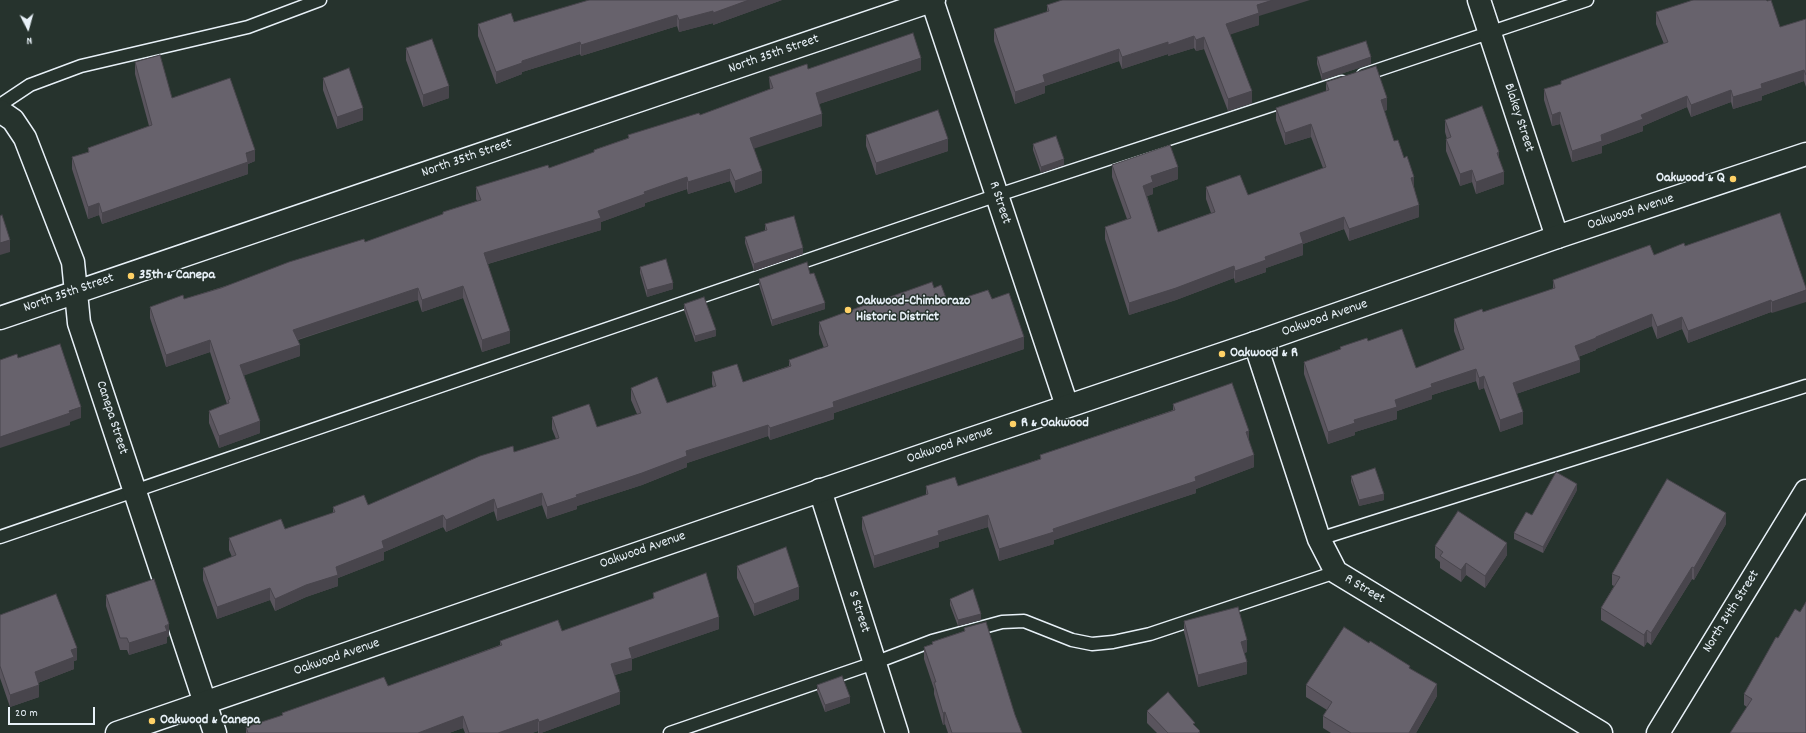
<!DOCTYPE html>
<html>
<head>
<meta charset="utf-8">
<style>
  body { margin:0 }
  #map { position:relative; width:1806px; height:733px; overflow:hidden; background:#26332d; font-family:Dekko,sans-serif }
  canvas { display:block }
  .north { position:absolute; left:8px; top:8px; width:40px; height:40px; -webkit-text-stroke:3px #26332d; paint-order:stroke; rotate:174deg; font-size:11px; font-weight:700; line-height:16px; text-align:center; color:#e8f1f8 }
  .north::after { content:''; display:block; margin:auto; width:14px; height:18px; background:#e8f1f8; clip-path:polygon(50% 0,100% 100%,50% 72%,0 100%) }
  .scale { position:absolute; left:8px; top:707px; width:87px; height:18px; box-sizing:border-box; border:2px solid #e8f1f8; border-top:0; padding-left:5px; font-size:12px; line-height:14px; white-space:nowrap; color:#e8f1f8; -webkit-text-stroke:3px #26332d; paint-order:stroke }
</style>
</head>
<body>
<div id="map">
<canvas width="1806" height="733"></canvas>
<div class="north">N</div>
<div class="scale">20 m</div>
</div>
<script>
const g = document.querySelector('canvas').getContext('2d');
g.lineJoin = 'round';
const shape = rows => new Path2D(rows.map(r => 'M' + r).join(''));
function strokePath(path, color, width, dash) { g.strokeStyle = color; g.lineWidth = width; g.lineCap = dash ? 'butt' : 'round'; g.setLineDash(dash || []); g.stroke(path); }
function fill(path, color) { g.fillStyle = color; g.fill(path, 'evenodd'); }
function write(font, color, halo, rows, align = 'center') {
  g.font = font + ' Dekko,sans-serif'; g.lineWidth = 3; g.setLineDash([]); g.textBaseline = 'middle'; g.strokeStyle = halo; g.fillStyle = color; for (const [text, x, y, turn = 0] of rows) {
    g.save(); g.translate(x, y); g.rotate((+turn || 0) * Math.PI / 180); g.textAlign = isNaN(turn) ? turn : align; if (halo) g.strokeText(text, 0, 0); g.fillText(text, 0, 0); g.restore();
  }
}
const service = shape([
  [1363,75,1587,0],
  [0,105,30,85,81,66,248,27,320,0],
  [0,537,986,199,1342,82],
  [1319,539,1806,386],
  [670,733,874,663,932,641,1002,622,1024,621,1072,640,1092,644,1113,642,1150,634,1336,572]
]);
const minor = shape([
  [932,0,1067,406],
  [1479,0,1557,237],
  [0,111,13,120,25,138,73,262,79,323,215,733],
  [0,318,934,0],
  [1255,343,1319,539,1336,572,1601,733],
  [820,490,897,733],
  [1658,733,1806,491]
]);
const tertiary = shape([
  [117,733,950,446,1255,343,1557,237,1806,154]
]);
strokePath(service, '#e8f1f8', 15);
strokePath(minor, '#e8f1f8', 25);
strokePath(tertiary, '#e8f1f8', 25);
strokePath(service, '#26332d', 12);
strokePath(minor, '#26332d', 22);
strokePath(tertiary, '#26332d', 22);
fill(shape([
  [782,0,713,25,713,23,679,32,677,26,581,56,580,54,522,72,522,74,496,84,478,36,478,24,514,22],
  [1047,5,1259,16,1259,25,1230,34,1252,103,1228,111,1204,49,1196,51,1194,48,1168,56,1168,54,1122,69,1119,61,1045,86,1045,93,1015,104,994,41,994,29,1047,12],
  [1656,12,1780,27,1806,19,1806,87,1804,81,1762,96,1762,100,1733,109,1731,102,1691,117,1687,107,1643,126,1643,131,1602,146,1602,153,1572,162,1560,124,1552,126,1544,100,1544,89,1561,84,1561,81,1664,44,1656,24],
  [406,48,449,98,423,107,406,60],
  [1317,57,1371,64,1322,80,1317,64],
  [135,62,172,98,255,161,248,164,248,174,102,224,99,215,88,219,72,169,72,157,88,152,88,148,149,126,135,74],
  [808,69,921,70,819,104,822,126,754,148,762,183,735,193,730,181,688,194,687,189,645,203,645,206,601,222,601,230,488,264,510,343,482,352,463,298,422,312,418,300,298,340,300,356,244,375,260,433,219,448,209,423,209,411,227,404,210,352,166,367,150,318,150,307,184,299,365,242,443,214,443,212,477,201,476,199,476,187,549,168,594,153,594,150,628,138,628,135,700,115,770,89,769,77],
  [323,78,363,120,337,129,323,90],
  [1326,82,1387,110,1384,111,1394,141,1414,187,1419,217,1349,241,1344,229,1303,244,1303,255,1266,268,1266,272,1235,283,1234,278,1176,300,1129,315,1105,239,1105,227,1127,219,1112,177,1112,165,1178,179,1153,188,1153,194,1147,196,1158,232,1211,213,1206,199,1206,187,1248,195,1323,168,1311,137,1285,145,1276,120,1276,108,1326,91],
  [1445,120,1499,159,1504,184,1476,194,1472,182,1460,186,1446,151,1446,139,1447,139,1445,132],
  [866,135,948,151,876,175,866,146],
  [1033,144,1064,165,1041,173,1033,150],
  [1780,213,1772,313,1771,312,1688,343,1682,329,1657,339,1652,326,1596,349,1596,350,1578,357,1580,372,1516,394,1523,424,1500,432,1484,388,1479,390,1476,381,1432,395,1432,399,1397,411,1397,419,1355,432,1355,435,1328,444,1304,374,1304,362,1340,349,1340,347,1368,341,1416,368,1461,351,1454,331,1454,319,1483,312,1553,289,1553,280,1654,255,1685,246],
  [765,224,803,254,754,271,745,243,745,237,765,231],
  [640,267,673,289,647,297,640,273],
  [810,274,825,309,772,326,759,285,759,279],
  [934,288,948,303,992,299,1024,349,834,413,834,419,770,440,768,436,687,463,687,467,642,485,577,506,577,509,547,519,542,505,497,521,494,511,446,532,443,527,384,552,384,560,338,578,338,586,306,597,275,611,270,600,217,619,203,580,203,568,232,557,229,550,229,538,285,529,333,513,333,507,368,505,514,452,556,439,552,429,552,417,597,427,637,414,631,400,631,388,667,403,713,387,712,384,712,372,743,382,789,366,789,360,824,348,819,334,819,322,873,303],
  [684,304,716,336,695,342,684,310],
  [1173,404,1249,442,1254,467,1196,489,1196,493,1054,540,1054,544,999,561,988,527,939,542,939,547,874,568,862,529,862,517,926,495,926,486,958,486,1040,459,1040,455,1173,410],
  [1351,476,1384,500,1359,506,1351,482],
  [1577,490,1543,553,1514,539,1514,533,1532,515],
  [1726,524,1694,580,1692,579,1651,645,1647,642,1644,647,1601,620,1601,608,1614,586,1612,585,1612,574],
  [1435,546,1507,555,1485,588,1466,575,1461,582,1440,568,1440,562,1435,558],
  [737,566,799,599,754,616,737,578],
  [653,593,719,629,632,659,632,670,615,675,620,704,541,733,538,733,538,731,532,733,465,733,463,728,449,733,246,733,246,727,282,716,282,713,388,686,399,682,500,645,500,641,562,631,653,599],
  [106,595,169,636,167,637,167,643,129,655,127,650,120,650,106,606],
  [950,599,981,620,958,626,950,605],
  [1800,612,1806,733,1747,707,1744,705,1744,694,1778,638],
  [0,615,77,660,74,661,74,669,38,683,39,697,10,707,0,678],
  [1184,621,1247,652,1244,653,1247,674,1198,687,1184,632],
  [964,628,1015,715,1022,733,948,733,945,724,943,725,934,694,934,689,924,659,924,647,932,644,932,642,964,631],
  [1410,669,1437,696,1416,733,1331,733,1323,728,1323,716,1327,710,1306,697,1306,685],
  [817,685,850,703,825,712,817,691],
  [1147,711,1195,726,1200,733,1157,733,1147,723]
]), '#59545d');
fill(shape([
  [749,0,782,0,713,25,713,13],
  [1273,0,1310,0,1259,16,1259,25,1226,36,1226,24,1257,5],
  [713,11,713,23,679,32,679,20],
  [677,15,677,26,581,56,581,45],
  [1194,36,1194,48,1168,56,1168,45],
  [1204,37,1204,49,1196,51,1196,40],
  [580,42,580,54,522,72,522,74,496,84,496,72,522,61],
  [1168,42,1168,54,1122,69,1122,57],
  [1119,49,1119,61,1045,86,1045,93,1015,104,1015,92,1043,75],
  [1371,57,1371,64,1322,80,1322,74],
  [921,58,921,70,816,105,816,93],
  [1804,70,1804,81,1762,96,1762,100,1733,109,1733,97,1761,84],
  [449,86,449,98,423,107,423,95],
  [1731,90,1731,102,1691,117,1691,105],
  [1252,91,1252,103,1228,111,1228,99],
  [1687,96,1687,107,1643,126,1643,131,1602,146,1602,153,1572,162,1572,151,1641,115],
  [1387,98,1387,110,1381,112,1381,100],
  [363,108,363,120,337,129,337,117],
  [1560,112,1560,124,1552,126,1552,115],
  [822,114,822,126,750,150,750,138],
  [1311,124,1311,137,1285,145,1285,133],
  [948,139,948,151,876,175,876,163],
  [255,150,255,161,248,164,248,174,102,224,102,213],
  [1499,152,1499,164,1497,153],
  [1064,159,1064,165,1041,173,1041,167],
  [1178,167,1178,179,1153,188,1153,194,1143,198,1143,186,1151,176],
  [730,169,730,181,688,194,688,182],
  [1472,170,1472,182,1460,186,1460,174],
  [762,171,762,183,735,193,735,181],
  [1504,172,1504,184,1476,194,1476,182],
  [687,177,687,189,645,203,645,206,601,222,601,230,484,265,484,253,598,211,644,192],
  [1414,177,1414,189,1411,178],
  [99,203,99,215,88,219,88,207],
  [1419,205,1419,217,1349,241,1349,229],
  [1344,217,1344,229,1303,244,1303,255,1266,268,1266,272,1235,283,1235,271,1265,257,1300,233],
  [10,240,10,252,0,255,0,243],
  [803,248,803,254,754,271,754,264],
  [1234,266,1234,278,1176,300,1129,315,1129,303],
  [673,283,673,289,647,297,647,290],
  [463,286,463,298,422,312,422,300],
  [418,288,418,300,293,341,293,330],
  [1806,290,1806,302,1772,313,1772,302],
  [1771,300,1771,312,1688,343,1688,331],
  [825,303,825,309,772,326,772,320],
  [1652,314,1652,326,1596,349,1596,350,1575,358,1575,346],
  [1682,317,1682,329,1657,339,1657,327],
  [716,330,716,336,695,342,695,336],
  [510,331,510,343,482,352,482,340],
  [1024,337,1024,349,834,413,834,419,770,440,770,428,833,402],
  [210,340,210,352,166,367,166,355],
  [300,345,300,356,240,377,240,365],
  [1580,360,1580,372,1513,395,1513,383],
  [1476,369,1476,381,1432,395,1432,399,1397,411,1397,419,1355,432,1355,435,1328,444,1328,432,1395,400,1431,384],
  [1484,376,1484,388,1479,390,1479,378],
  [81,407,81,418,70,422,70,425,0,448,0,437],
  [1523,412,1523,424,1500,432,1500,420],
  [260,421,260,433,219,448,219,436],
  [768,425,768,436,687,463,687,467,642,485,577,506,577,509,547,519,547,507,576,495,686,451],
  [1249,431,1249,443,1246,432],
  [1254,455,1254,467,1196,489,1196,493,1054,540,1054,544,999,561,999,549],
  [1577,484,1577,490,1543,553,1543,547],
  [542,493,542,505,497,521,497,509],
  [1384,494,1384,500,1359,506,1359,500],
  [494,499,494,511,446,532,446,520],
  [1726,513,1726,524,1694,580,1694,568],
  [443,515,443,527,384,552,384,560,338,578,338,586,306,597,275,611,275,599,306,585,336,567,382,541],
  [988,515,988,527,939,542,939,547,874,568,874,556,938,531],
  [1507,543,1507,555,1485,588,1485,576],
  [1466,563,1466,575,1461,582,1461,570],
  [1692,567,1692,579,1651,645,1651,633],
  [799,587,799,599,754,616,754,604],
  [270,588,270,600,217,619,217,607],
  [981,614,981,620,958,626,958,620],
  [719,617,719,629,632,659,632,670,611,676,611,664,629,648],
  [169,624,169,636,167,637,167,643,129,655,129,643],
  [1647,630,1647,642,1644,647,1644,635],
  [1247,640,1247,652,1241,654,1241,642],
  [77,648,77,660,74,661,74,669,35,684,35,672,71,650],
  [1247,662,1247,674,1198,687,1198,675],
  [1437,684,1437,696,1416,733,1409,733],
  [39,685,39,697,10,707,10,695],
  [620,692,620,704,541,733,539,733,539,722],
  [850,697,850,703,825,712,825,705],
  [945,712,945,724,943,725,943,713],
  [463,716,463,728,449,733,418,733],
  [538,719,538,731,532,733,498,733]
]), '#48454c');
const building = shape([
  [589,0,749,0,713,13,713,11,679,20,677,15,581,45,580,42,522,61,522,63,496,72,478,24,511,13,514,22,589,0],
  [1062,0,1273,0,1257,5,1259,13,1226,24,1252,91,1228,99,1204,37,1196,40,1194,36,1168,45,1168,42,1122,57,1119,49,1043,75,1045,82,1015,92,994,29,1049,11,1047,5,1062,0],
  [1693,0,1766,0,1767,1,1771,0,1780,27,1806,19,1806,75,1804,70,1761,84,1762,88,1733,97,1731,90,1691,105,1687,96,1641,115,1643,119,1601,135,1602,141,1572,151,1560,112,1552,115,1544,89,1561,84,1561,81,1668,42,1656,12,1693,0],
  [913,33,921,58,816,93,822,114,750,138,762,171,735,181,730,169,688,182,687,177,644,192,645,194,598,211,601,218,484,253,510,331,482,340,463,286,422,300,418,288,293,330,300,345,240,365,260,421,219,436,209,411,229,403,228,400,230,399,210,340,166,355,150,307,183,295,184,299,221,288,289,262,364,239,365,242,443,214,443,212,481,200,476,187,548,165,549,168,594,152,594,150,629,138,628,135,699,113,700,115,773,88,769,77,807,64,808,69,913,33],
  [432,39,449,86,423,95,406,48,432,39],
  [1366,41,1371,57,1322,74,1317,57,1366,41],
  [160,55,172,98,230,78,255,150,246,153,248,162,102,213,99,203,88,207,72,157,89,152,88,148,152,125,135,62,160,55],
  [1376,66,1387,98,1381,100,1394,141,1398,140,1404,158,1407,156,1414,177,1411,178,1419,205,1349,229,1344,217,1300,233,1303,243,1265,257,1266,260,1235,271,1234,266,1176,288,1129,303,1105,227,1131,218,1112,165,1170,145,1178,167,1151,176,1153,182,1143,186,1158,232,1215,212,1206,187,1240,175,1248,195,1326,167,1311,124,1285,133,1276,108,1329,90,1326,82,1376,66],
  [349,68,363,108,337,117,323,78,349,68],
  [1482,106,1499,152,1497,153,1504,172,1476,182,1472,170,1460,174,1446,139,1451,137,1445,120,1482,106],
  [938,110,948,139,876,163,866,135,938,110],
  [1056,136,1064,159,1041,167,1033,144,1056,136],
  [1780,213,1806,288,1806,290,1772,302,1771,300,1688,331,1682,317,1657,327,1652,314,1596,337,1596,338,1575,346,1580,360,1513,383,1523,412,1500,420,1484,376,1479,378,1476,369,1431,384,1432,387,1395,400,1397,407,1354,420,1355,423,1328,432,1304,362,1341,349,1340,347,1367,338,1368,341,1402,329,1416,368,1464,349,1454,319,1482,309,1483,312,1555,288,1553,280,1650,245,1654,255,1684,243,1685,246,1780,213],
  [2,215,10,240,0,243,0,216,2,215],
  [794,216,803,248,754,264,745,237,767,230,765,224,794,216],
  [666,259,673,283,647,290,640,267,666,259],
  [807,262,810,274,814,273,825,303,772,320,759,279,807,262],
  [932,282,934,288,941,285,948,303,988,290,992,299,1009,293,1024,337,833,402,834,407,770,428,768,425,686,451,687,456,642,473,576,495,577,497,547,507,542,493,497,509,494,499,446,520,443,515,382,541,384,548,336,567,338,575,306,585,275,599,270,588,217,607,203,568,236,555,229,538,281,519,285,529,335,512,333,507,364,495,368,505,480,456,513,446,514,452,559,438,552,417,589,404,597,427,641,413,631,388,657,377,667,403,716,386,712,372,737,364,743,382,791,366,789,360,828,346,819,322,873,302,873,303,932,282],
  [704,297,716,330,695,336,684,304,704,297],
  [60,344,81,407,69,411,70,413,0,437,0,360,17,354,18,358,60,344],
  [1232,383,1249,431,1246,432,1254,455,1195,477,1196,481,1053,529,1054,532,999,549,988,515,938,531,939,535,874,556,862,517,928,494,926,486,955,477,958,486,1041,459,1040,455,1175,410,1173,404,1232,383],
  [1375,468,1384,494,1359,500,1351,476,1375,468],
  [1556,472,1577,484,1543,547,1514,533,1526,512,1532,515,1556,472],
  [1667,479,1726,513,1694,568,1692,567,1651,633,1647,630,1644,635,1601,608,1620,577,1612,574,1667,479],
  [1458,511,1507,543,1485,576,1466,563,1461,570,1440,556,1443,552,1435,546,1458,511],
  [786,547,799,587,754,604,737,566,786,547],
  [706,573,719,617,629,648,632,658,611,664,620,692,539,722,538,719,498,733,469,733,463,716,418,733,248,733,246,727,283,715,282,713,384,677,388,686,399,682,502,645,500,641,558,620,562,631,654,598,653,593,706,573],
  [154,579,169,624,165,626,167,631,129,643,127,638,120,638,106,595,154,579],
  [973,589,981,614,958,620,950,599,973,589],
  [56,594,77,648,71,650,74,657,35,672,39,685,10,695,0,666,0,615,56,594],
  [1806,602,1806,733,1730,733,1752,699,1744,694,1776,637,1778,638,1795,609,1800,612,1806,602],
  [1238,607,1247,640,1241,642,1247,662,1198,675,1184,621,1238,607],
  [986,622,1015,715,1022,733,952,733,945,712,943,713,934,682,936,682,924,647,933,644,932,642,965,631,964,628,986,622],
  [1344,627,1369,643,1370,641,1410,666,1409,668,1437,684,1409,733,1351,733,1323,716,1332,702,1306,685,1344,627],
  [842,676,850,697,825,705,817,685,842,676],
  [1168,692,1195,723,1193,724,1200,731,1198,733,1168,733,1147,711,1168,692]
]);
fill(building, '#67626c');
strokePath(building, '#48454c', 1);
for (const [x, y, r, color] of [
  [1733,179,4,"#ffd166"],
  [131,276,4,"#ffd166"],
  [848,310,4,"#ffd166"],
  [1222,354,4,"#ffd166"],
  [1013,424,4,"#ffd166"],
  [152,721,4,"#ffd166"]
]) { const dot = new Path2D(); dot.arc(x, y, r, 0, 2 * Math.PI); g.fillStyle = color; g.fill(dot); strokePath(dot, '#26332d', 1.5); }
write('14px', '#e8f1f8', '#26332d', [
  ["North 35th Street",774,55,-19],
  ["Blakey Street",1518,118,72],
  ["North 35th Street",467,159,-19],
  ["R Street",999,203,72],
  ["Oakwood Avenue",1631,213,-18],
  ["North 35th Street",69,294,-19],
  ["Oakwood Avenue",1325,319,-19],
  ["Canepa Street",111,418,72],
  ["Oakwood Avenue",950,446,-19],
  ["Oakwood Avenue",643,551,-19],
  ["R Street",1364,590,31],
  ["S Street",858,612,72],
  ["North 34th Street",1732,612,-58],
  ["Oakwood Avenue",337,658,-19]
]);
write('bold 14px', '#e8f1f8', '#26332d', [
  ["Oakwood & Q",1725,179,"right"],
  ["35th & Canepa",139,276],
  ["Oakwood-Chimborazo",856,302],
  ["Historic District",856,318],
  ["Oakwood & R",1230,354],
  ["R & Oakwood",1021,424],
  ["Oakwood & Canepa",160,721]
], 'left');
</script>
</body>
</html>
